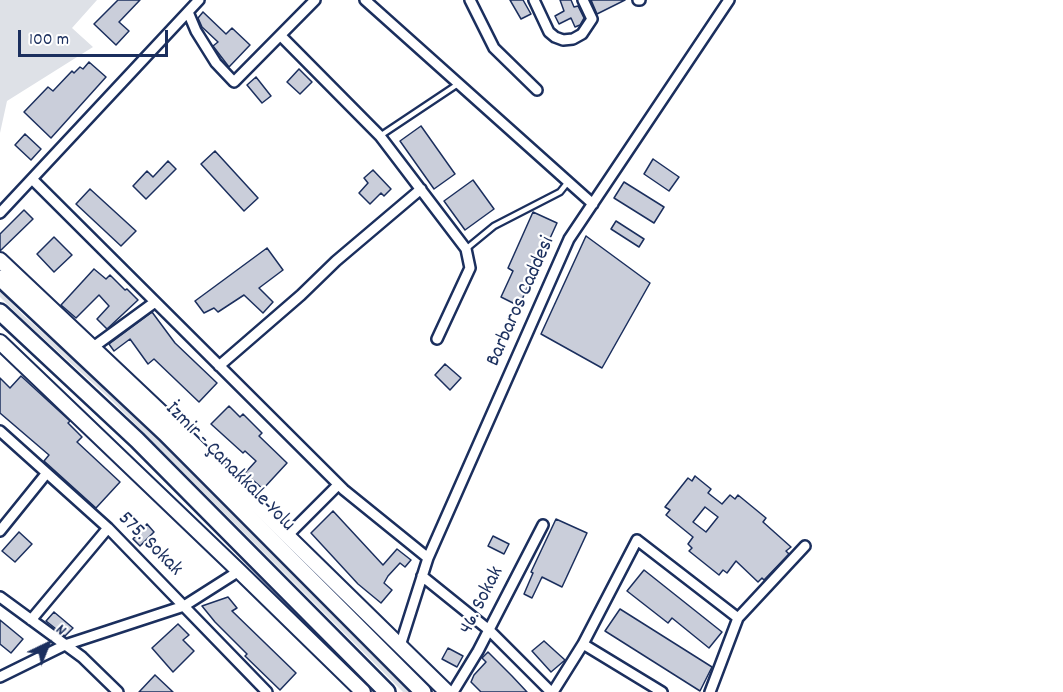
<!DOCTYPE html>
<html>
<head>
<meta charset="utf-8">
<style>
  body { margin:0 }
  #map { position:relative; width:1063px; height:692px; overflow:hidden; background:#fff; font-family:Dekko,sans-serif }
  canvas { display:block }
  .north { position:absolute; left:18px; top:614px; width:60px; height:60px; -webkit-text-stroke:4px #fff; paint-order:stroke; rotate:43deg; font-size:16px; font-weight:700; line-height:24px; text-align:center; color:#1b2f5e }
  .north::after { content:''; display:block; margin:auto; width:21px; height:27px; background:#1b2f5e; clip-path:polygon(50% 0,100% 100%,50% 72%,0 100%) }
  .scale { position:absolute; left:18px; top:30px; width:150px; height:27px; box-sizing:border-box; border:3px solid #1b2f5e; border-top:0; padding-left:8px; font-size:18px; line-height:21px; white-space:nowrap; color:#1b2f5e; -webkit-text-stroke:4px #fff; paint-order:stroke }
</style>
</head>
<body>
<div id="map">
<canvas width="1063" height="692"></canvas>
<div class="north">N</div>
<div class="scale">100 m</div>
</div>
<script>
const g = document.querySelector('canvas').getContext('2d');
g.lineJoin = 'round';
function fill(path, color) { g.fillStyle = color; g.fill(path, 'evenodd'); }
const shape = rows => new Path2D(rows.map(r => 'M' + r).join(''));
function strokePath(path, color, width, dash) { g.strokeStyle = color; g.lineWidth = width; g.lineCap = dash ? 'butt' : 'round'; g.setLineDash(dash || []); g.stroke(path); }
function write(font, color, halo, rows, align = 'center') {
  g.font = font + ' Dekko,sans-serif'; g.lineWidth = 4.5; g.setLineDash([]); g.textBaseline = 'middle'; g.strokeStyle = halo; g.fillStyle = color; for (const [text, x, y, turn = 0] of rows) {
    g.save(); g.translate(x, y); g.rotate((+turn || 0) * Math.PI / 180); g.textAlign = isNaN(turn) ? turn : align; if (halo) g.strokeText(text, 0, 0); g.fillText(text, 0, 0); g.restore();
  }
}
fill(shape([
  [0,0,97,0,72,28,93,47,7,101,0,133],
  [0,291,22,314,110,392,170,449,412,692,403,692,107,396,20,317,0,297]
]), '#dee1e7');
const building = shape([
  [118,0,140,0,119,22,129,31,116,45,94,24,118,0],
  [510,0,523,0,531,14,521,19,510,0],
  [560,0,571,0,574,7,578,6,584,18,580,25,575,27,571,18,559,24,555,16,564,11,560,0],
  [591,0,625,0,597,14,591,0],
  [203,12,226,34,232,28,250,45,229,67,213,46,218,42,202,27,198,18,203,12],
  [89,62,106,77,51,138,24,112,48,87,53,91,72,71,74,73,80,67,83,69,89,62],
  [299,69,312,82,300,94,287,82,299,69],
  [256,77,271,96,262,103,247,85,256,77],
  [421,126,455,174,434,189,400,141,421,126],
  [25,134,41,149,31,160,15,145,25,134],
  [215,151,258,198,244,211,201,164,215,151],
  [653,159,679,177,669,191,644,174,653,159],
  [168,161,176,169,146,199,133,186,147,171,153,177,168,161],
  [373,170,391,189,384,196,381,193,370,204,359,193,368,183,364,178,373,170],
  [473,180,494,209,465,230,444,201,473,180],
  [624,182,664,207,654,223,614,198,624,182],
  [90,189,136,231,121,246,76,204,90,189],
  [24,210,33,219,0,251,0,234,24,210],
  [533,212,557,223,519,306,501,297,513,271,508,268,533,212],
  [616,221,644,239,639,247,611,229,616,221],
  [586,236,650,283,602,368,541,334,586,236],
  [54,237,72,255,54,272,37,254,54,237],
  [267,248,283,270,259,288,273,302,263,313,244,295,218,312,214,308,204,313,195,301,267,248],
  [94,269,106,279,110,275,125,290,127,289,138,300,107,329,97,319,109,306,99,295,76,318,61,305,94,269],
  [152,312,175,343,217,383,199,402,154,359,148,364,130,339,114,351,109,344,152,312],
  [445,364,461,378,450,390,435,375,445,364],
  [21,376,70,421,68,423,82,437,77,442,120,482,96,508,44,461,49,455,0,413,0,378,10,388,21,376],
  [229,406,240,417,243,414,262,433,259,436,287,463,263,489,245,473,256,461,245,451,243,453,211,424,229,406],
  [695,476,711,489,708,493,722,504,730,495,735,499,738,495,766,518,763,522,791,547,786,551,789,554,764,580,762,578,758,582,736,561,727,573,723,570,719,575,689,551,692,548,688,544,693,537,666,515,670,510,665,507,688,478,692,481,695,476],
  [705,507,718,517,706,532,693,522,705,507],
  [333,511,383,565,397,549,411,560,405,567,400,563,388,576,384,583,392,590,381,603,358,584,311,533,333,511],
  [556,519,587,533,562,587,542,577,532,598,524,594,533,573,531,572,556,519],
  [147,524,154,532,140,546,133,539,147,524],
  [19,532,32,544,15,562,2,551,19,532],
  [493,536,509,544,504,554,488,546,493,536],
  [644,570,722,632,709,648,672,618,668,623,627,591,644,570],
  [228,597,237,608,232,611,296,673,280,690,245,656,247,654,215,622,202,606,228,597],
  [620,609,712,667,700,691,605,631,620,609],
  [54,612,73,628,65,636,46,621,54,612],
  [0,620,23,639,11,653,0,644,0,620],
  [178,624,189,635,183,640,194,651,173,672,152,648,178,624],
  [544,641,565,660,551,672,532,651,544,641],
  [448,648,463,656,457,667,442,659,448,648],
  [488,652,512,676,527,692,481,692,471,682,474,675,486,662,482,658,488,652],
  [155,675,173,692,139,692,155,675]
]);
fill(building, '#caceda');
strokePath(building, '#1b2f5e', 1.5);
const service = shape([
  [380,136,458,84],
  [466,249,494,226,560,192,568,182]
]);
const minor = shape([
  [365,0,593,204],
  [470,0,494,48,537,90],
  [534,0,549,32,555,37,563,40,573,39,582,34,592,19,583,0],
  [638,0,640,0],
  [188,12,196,31,216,63,234,82,315,0],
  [281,36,380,136,466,249,470,268,437,339],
  [32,179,344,490,428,558],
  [0,213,199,0],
  [92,348,155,302],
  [219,366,301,295,336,261,421,189],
  [0,431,108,528,267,692],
  [0,531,46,474],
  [288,535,338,485],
  [422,576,489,630,551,692],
  [0,597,82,657,118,692],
  [31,620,108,528],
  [583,644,662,692],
  [400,646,428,558,569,239,729,0],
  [0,677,65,645,184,606,239,571],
  [453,692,478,651,543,525],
  [553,692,583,644,637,540,738,618],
  [710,692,738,618,805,546]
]);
const secondary = shape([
  [0,260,163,414,447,692],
  [0,342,239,571,363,692]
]);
const trunk = shape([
  [0,278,165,433,423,692],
  [0,312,137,440,387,692]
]);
strokePath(service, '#1b2f5e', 9);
strokePath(minor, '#1b2f5e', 14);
strokePath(secondary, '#1b2f5e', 18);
strokePath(trunk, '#1b2f5e', 20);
strokePath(service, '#fff', 4.5);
strokePath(minor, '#fff', 9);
strokePath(secondary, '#fff', 14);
strokePath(trunk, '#fff', 15);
write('21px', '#1b2f5e', '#fff', [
  ["Barbaros Caddesi",522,302,-66],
  ["İzmir - Çanakkale Yolu",229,468,45],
  ["575. Sokak",149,545,45],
  ["46. Sokak",483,601,-63]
]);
</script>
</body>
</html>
